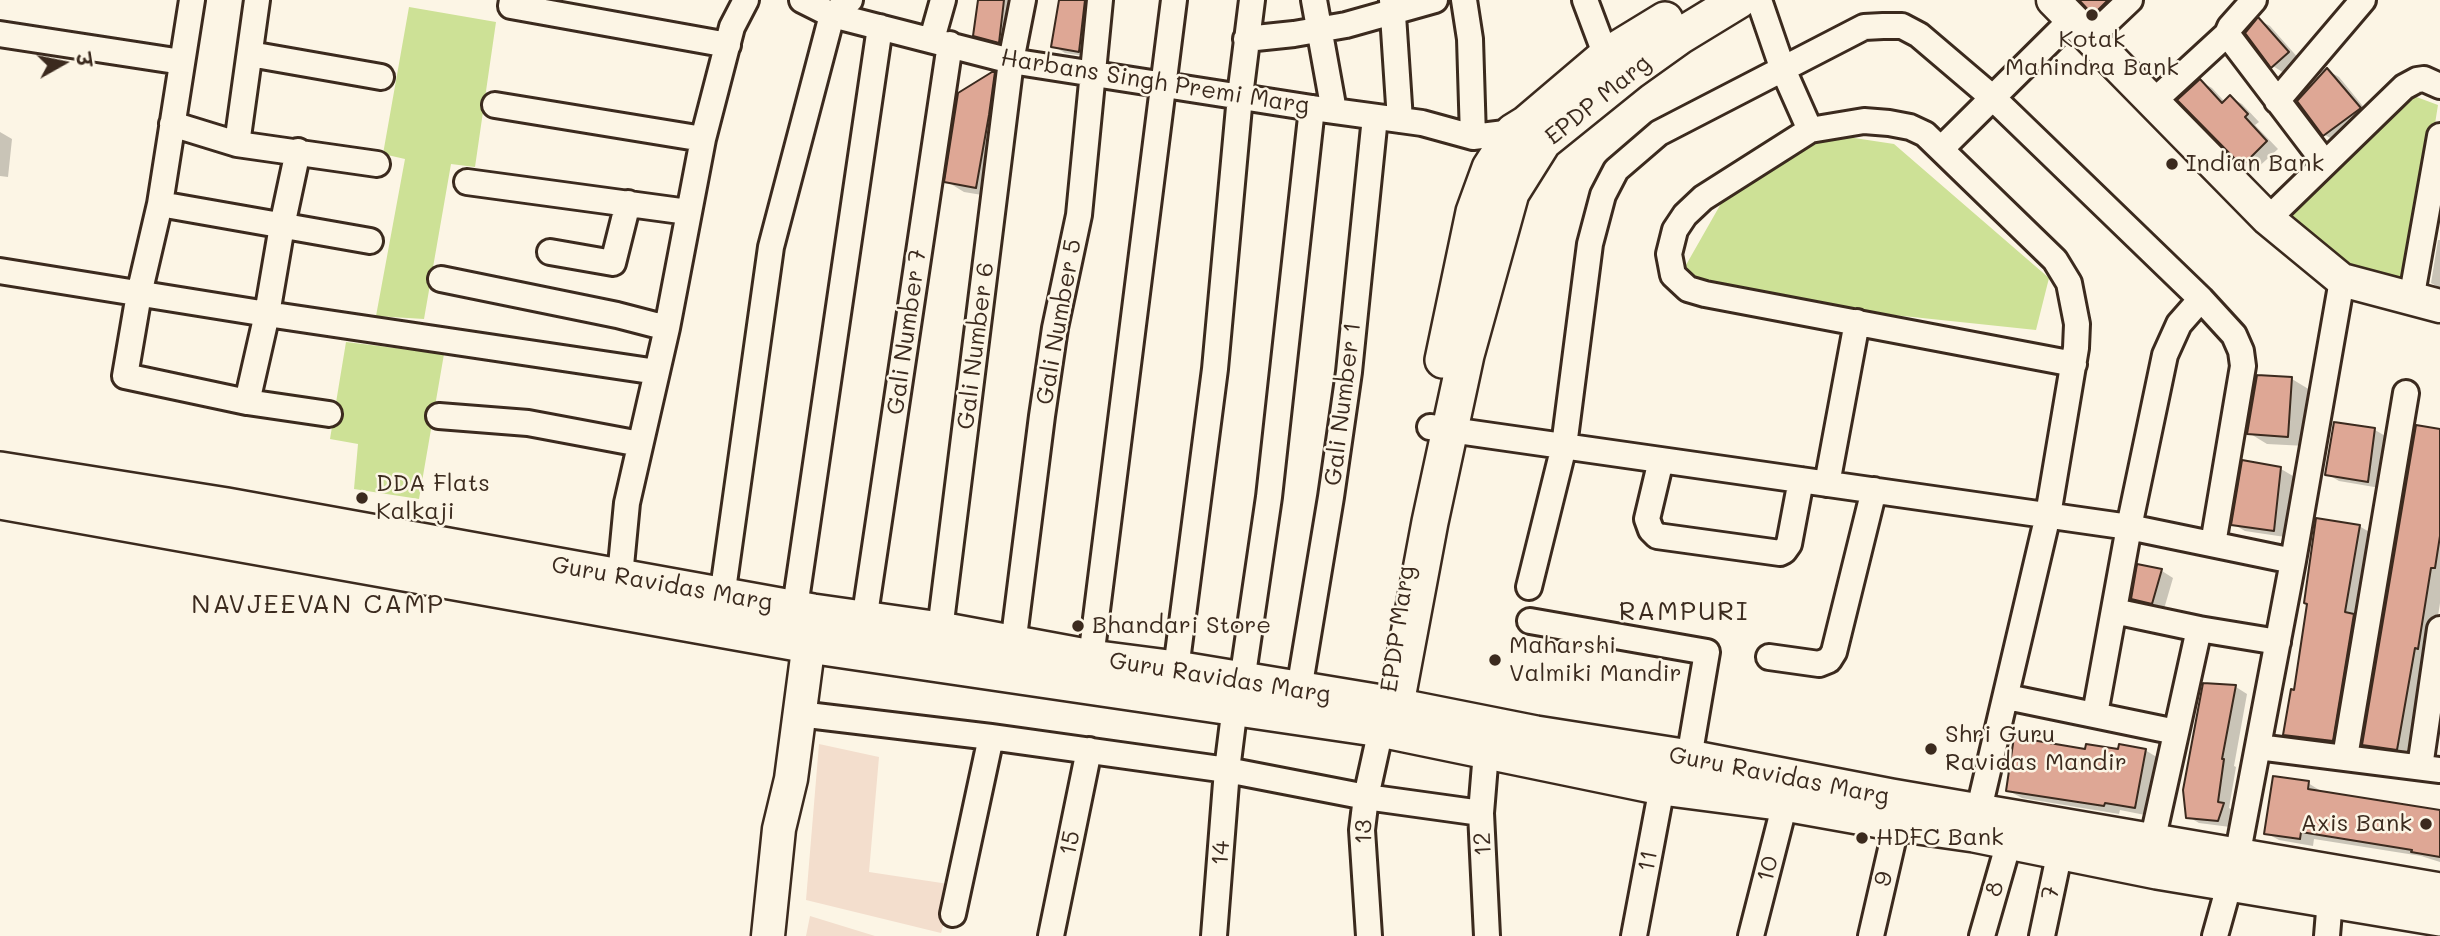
<!DOCTYPE html>
<html>
<head>
<meta charset="utf-8">
<style>
  body { margin:0 }
  #map { position:relative; width:2440px; height:936px; overflow:hidden; background:#fcf5e5; font-family:Mali,"Playpen Sans Deva",sans-serif }
  canvas { display:block }
  .north { position:absolute; left:28px; top:28px; width:70px; height:70px; -webkit-text-stroke:5px #fcf5e5; paint-order:stroke; rotate:81deg; font-size:19px; font-weight:700; line-height:28px; text-align:center; color:#3b2a1e }
  .north::after { content:''; display:block; margin:auto; width:24px; height:32px; background:#3b2a1e; clip-path:polygon(50% 0,100% 100%,50% 72%,0 100%) }
</style>
</head>
<body>
<div id="map">
<canvas width="2440" height="936"></canvas>
<div class="north">उ</div>
</div>
<script>
const g = document.querySelector('canvas').getContext('2d');
g.lineJoin = 'round';
function fill(path, color) { g.fillStyle = color; g.fill(path, 'evenodd'); }
const shape = rows => new Path2D(rows.map(r => 'M' + r).join(''));
function strokePath(path, color, width, dash) { g.strokeStyle = color; g.lineWidth = width; g.lineCap = dash ? 'butt' : 'round'; g.setLineDash(dash || []); g.stroke(path); }
function write(font, color, halo, rows, align = 'center') {
  g.font = font + ' Mali,sans-serif'; g.lineWidth = 5; g.setLineDash([]); g.textBaseline = 'middle'; g.strokeStyle = halo; g.fillStyle = color; for (const [text, x, y, turn = 0] of rows) {
    g.save(); g.translate(x, y); g.rotate((+turn || 0) * Math.PI / 180); g.textAlign = isNaN(turn) ? turn : align; if (halo) g.strokeText(text, 0, 0); g.fillText(text, 0, 0); g.restore();
  }
}
fill(shape([
  [819,744,879,757,869,872,955,885,941,933,806,900],
  [810,916,875,936,806,936]
]), '#f3decd');
fill(shape([
  [409,7,496,22,475,167,451,164,424,319,376,316,405,159,383,154],
  [2403,92,2438,105,2410,280,2339,270,2278,212],
  [1841,136,1894,144,2049,278,2036,330,1827,308,1678,279,1723,200,1769,159],
  [346,342,444,354,419,499,354,489,358,444,330,439]
]), '#cde196');
fill(shape([
  [979,0,1015,0,1011,48,987,42,975,35],
  [1060,0,1099,0,1091,57,1065,53,1053,46],
  [2081,0,2132,0,2112,24,2094,13],
  [2259,20,2270,26,2300,60,2284,73,2273,66],
  [2327,70,2339,77,2371,116,2337,142,2325,135,2299,101],
  [994,74,1012,84,994,197,964,192,946,181],
  [2200,81,2212,88,2225,102,2230,97,2242,104,2259,122,2255,125,2278,149,2254,171,2243,164],
  [0,132,12,139,8,177,0,176],
  [2438,240,2440,240,2440,288,2431,283],
  [2258,377,2292,379,2310,390,2306,446,2267,444,2249,433],
  [2335,424,2375,430,2387,437,2380,488,2339,481,2327,474],
  [2440,430,2440,603,2432,655,2410,756,2377,752,2364,744],
  [2281,469,2293,476,2285,537,2245,531,2233,524],
  [2359,526,2373,534,2347,748,2299,742,2285,734],
  [2139,566,2162,571,2173,578,2164,609,2145,605,2133,598],
  [2205,685,2236,687,2247,694,2234,766,2236,767,2229,808,2235,811,2230,827,2199,823,2187,816],
  [2145,750,2160,759,2150,816,2120,810,2119,814,2022,798,2007,790,2086,751],
  [2308,783,2321,791,2321,793,2440,811,2440,862,2421,856,2314,839,2313,846,2279,840,2266,833]
]), '#0003');
const building = shape([
  [978,0,1004,0,999,43,973,36,978,0],
  [1059,0,1085,0,1079,52,1051,47,1059,0],
  [2079,0,2108,0,2093,15,2079,0],
  [2258,17,2289,52,2271,68,2245,33,2258,17],
  [2327,68,2361,108,2323,136,2297,101,2327,68],
  [992,72,995,72,989,115,976,188,944,182,958,93,992,72],
  [2200,79,2222,103,2230,95,2248,114,2245,117,2267,141,2242,166,2177,100,2200,79],
  [2257,375,2292,377,2288,437,2247,434,2257,375],
  [2334,422,2375,428,2368,482,2325,475,2334,422],
  [2416,425,2440,429,2440,536,2435,568,2431,568,2418,649,2415,648,2397,750,2362,745,2416,425],
  [2242,460,2281,467,2274,531,2231,525,2242,460],
  [2316,518,2360,525,2345,612,2354,614,2333,741,2283,735,2291,689,2294,690,2307,604,2304,603,2316,518],
  [2137,564,2162,569,2152,604,2131,599,2137,564],
  [2203,683,2236,685,2222,759,2224,759,2218,802,2224,803,2218,821,2186,818,2183,790,2203,683],
  [2014,737,2085,749,2086,744,2118,749,2119,744,2146,749,2135,808,2105,803,2104,806,2006,791,2014,737],
  [2273,776,2309,781,2308,789,2440,810,2440,857,2411,852,2412,850,2301,832,2300,839,2264,834,2273,776]
]);
fill(building, '#dea795');
strokePath(building, '#3b2a1e', 2);
const minor = shape([
  [192,0,160,204,139,294,125,376,247,402,329,414],
  [512,0,511,6,728,45],
  [802,0,832,15,1011,61,1312,108,1422,123,1473,137,1513,132,1522,135],
  [1314,0,1334,111],
  [1392,0,1400,120],
  [1464,0,1470,39,1473,137],
  [1585,0,1606,56],
  [1759,0,1782,67,1810,130],
  [0,34,182,62],
  [2227,34,2325,163],
  [2090,38,2130,0],
  [932,39,943,0],
  [1246,39,1294,34,1346,25,1435,0],
  [250,54,381,77],
  [2277,101,2363,0],
  [2153,102,2227,34,2230,27,2254,0],
  [495,105,703,139],
  [172,124,237,144,377,164],
  [237,144,257,0],
  [1941,149,2072,19],
  [467,182,688,212],
  [160,204,370,241],
  [2268,219,2404,87,2417,80,2424,79,2440,86],
  [550,252,613,263,628,203],
  [0,271,267,314,657,372],
  [441,279,617,315,667,328],
  [2411,300,2440,136],
  [247,402,267,314,282,226,298,151],
  [439,416,528,423,640,444],
  [1430,427,2129,527,2293,561],
  [1661,460,1647,519,1651,530,1657,536,1780,553,1784,551,1789,544,1801,480],
  [1827,484,1857,322],
  [620,576,627,503,667,328,703,139,732,27,746,0],
  [1529,587,1564,446,1590,244,1603,195,1616,170,1659,133,1864,27,1883,26,1902,26,1919,35,1993,98,2201,299,2234,335,2241,351,2243,366,2213,544],
  [722,597,771,247,832,15,850,0],
  [795,607,880,27],
  [2114,611,2199,629,2152,842],
  [864,621,950,44],
  [1530,621,1707,652,1689,758],
  [2199,629,2278,642],
  [940,630,1011,61,1023,0],
  [1013,645,1042,416,1055,328,1079,215,1100,0],
  [1769,657,1819,664,1829,660,1834,652,1874,490],
  [1091,658,1174,0],
  [1176,669,1215,369,1240,96,1252,0],
  [1242,681,1269,497,1312,108],
  [1299,690,1331,497,1349,372,1375,117],
  [2007,697,2176,732],
  [799,714,991,737,1227,770,1366,797,1481,813],
  [2095,714,2129,527,2165,355,2179,324,2201,299],
  [2258,747,2440,770],
  [1486,752,1481,813,1487,936],
  [2345,757,2406,393],
  [2420,767,2440,629],
  [1975,826,2048,515,2076,348,2077,324,2069,283,2055,260,1925,134,1910,127,1889,123,1864,121,1810,130,1703,198,1685,215,1675,230,1669,254,1673,275,1688,289,1705,294,2074,364],
  [953,914,991,737],
  [1051,936,1089,750],
  [1214,936,1227,770,1235,706],
  [1369,936,1362,830,1366,797,1381,729],
  [1634,936,1662,787],
  [1751,936,1785,803],
  [1871,936,1897,823],
  [1982,936,2009,842],
  [2042,936,2060,851],
  [2215,936,2237,857,2293,561,2342,280],
  [2327,936,2330,899]
]);
const tertiary = shape([
  [2053,0,2268,219,2342,280,2440,306],
  [768,936,779,829,791,779,812,619]
]);
const secondary = shape([
  [1443,360,1474,212,1490,168,1513,132,1526,124,1606,56,1665,20],
  [0,470,227,506,813,612,940,630,1091,658,1176,669,1375,702,1536,734,1689,758,1891,797,2440,891],
  [0,501,809,645,1381,729,1662,787,1785,803,1897,823,1974,834,2157,871,2440,918],
  [1382,726,1388,705,1398,693,1430,522,1466,355,1511,193,1543,142,1631,71,1680,36,1739,0]
]);
strokePath(minor, '#3b2a1e', 30);
strokePath(tertiary, '#3b2a1e', 37);
strokePath(secondary, '#3b2a1e', 40);
strokePath(minor, '#fcf5e5', 24);
strokePath(tertiary, '#fcf5e5', 32);
strokePath(secondary, '#fcf5e5', 35);
for (const [x, y, r, color] of [
  [2092,15,7,"#3b2a1e"],
  [2172,164,7,"#3b2a1e"],
  [362,498,7,"#3b2a1e"],
  [1078,626,7,"#3b2a1e"],
  [1495,660,7,"#3b2a1e"],
  [1931,749,7,"#3b2a1e"],
  [2426,824,7,"#3b2a1e"],
  [1862,838,7,"#3b2a1e"]
]) { const dot = new Path2D(); dot.arc(x, y, r, 0, 2 * Math.PI); g.fillStyle = color; g.fill(dot); strokePath(dot, '#fcf5e5', 2.5); }
write('24px', '#3b2a1e', '#fcf5e5', [
  ["Kotak",2092,40,"center"],
  ["Mahindra Bank",2092,68,"center"],
  ["Indian Bank",2186,164],
  ["DDA Flats",376,484],
  ["Kalkaji",376,512],
  ["Bhandari Store",1092,626],
  ["Maharshi",1509,646],
  ["Valmiki Mandir",1509,674],
  ["Shri Guru",1945,735],
  ["Ravidas Mandir",1945,763],
  ["Axis Bank",2412,824,"right"],
  ["HDFC Bank",1876,838]
], 'left');
write('24px', '#3b2a1e', '#fcf5e5', [
  ["Harbans Singh Premi Marg",1155,82,9],
  ["EPDP Marg",1598,100,-39],
  ["Gali Number 5",1059,322,-80],
  ["Gali Number 7",907,332,-82],
  ["Gali Number 6",976,346,-83],
  ["Gali Number 1",1343,404,-83],
  ["Guru Ravidas Marg",662,584,10],
  ["EPDP Marg",1398,629,-82],
  ["Guru Ravidas Marg",1220,678,9],
  ["Guru Ravidas Marg",1779,776,11],
  ["13",1364,832,-89],
  ["15",1070,843,-78],
  ["12",1483,844,-93],
  ["14",1221,853,-86],
  ["11",1648,861,-79],
  ["10",1768,869,-76],
  ["9",1884,879,-77],
  ["8",1995,889,-74],
  ["7",2051,893,-78]
]);
g.letterSpacing = '2px';
write('26px', '#3b2a1e', '#fcf5e5', [
  ["NAVJEEVAN CAMP",318,605],
  ["RAMPURI",1684,612]
]);
g.letterSpacing = '0px';
</script>
</body>
</html>
